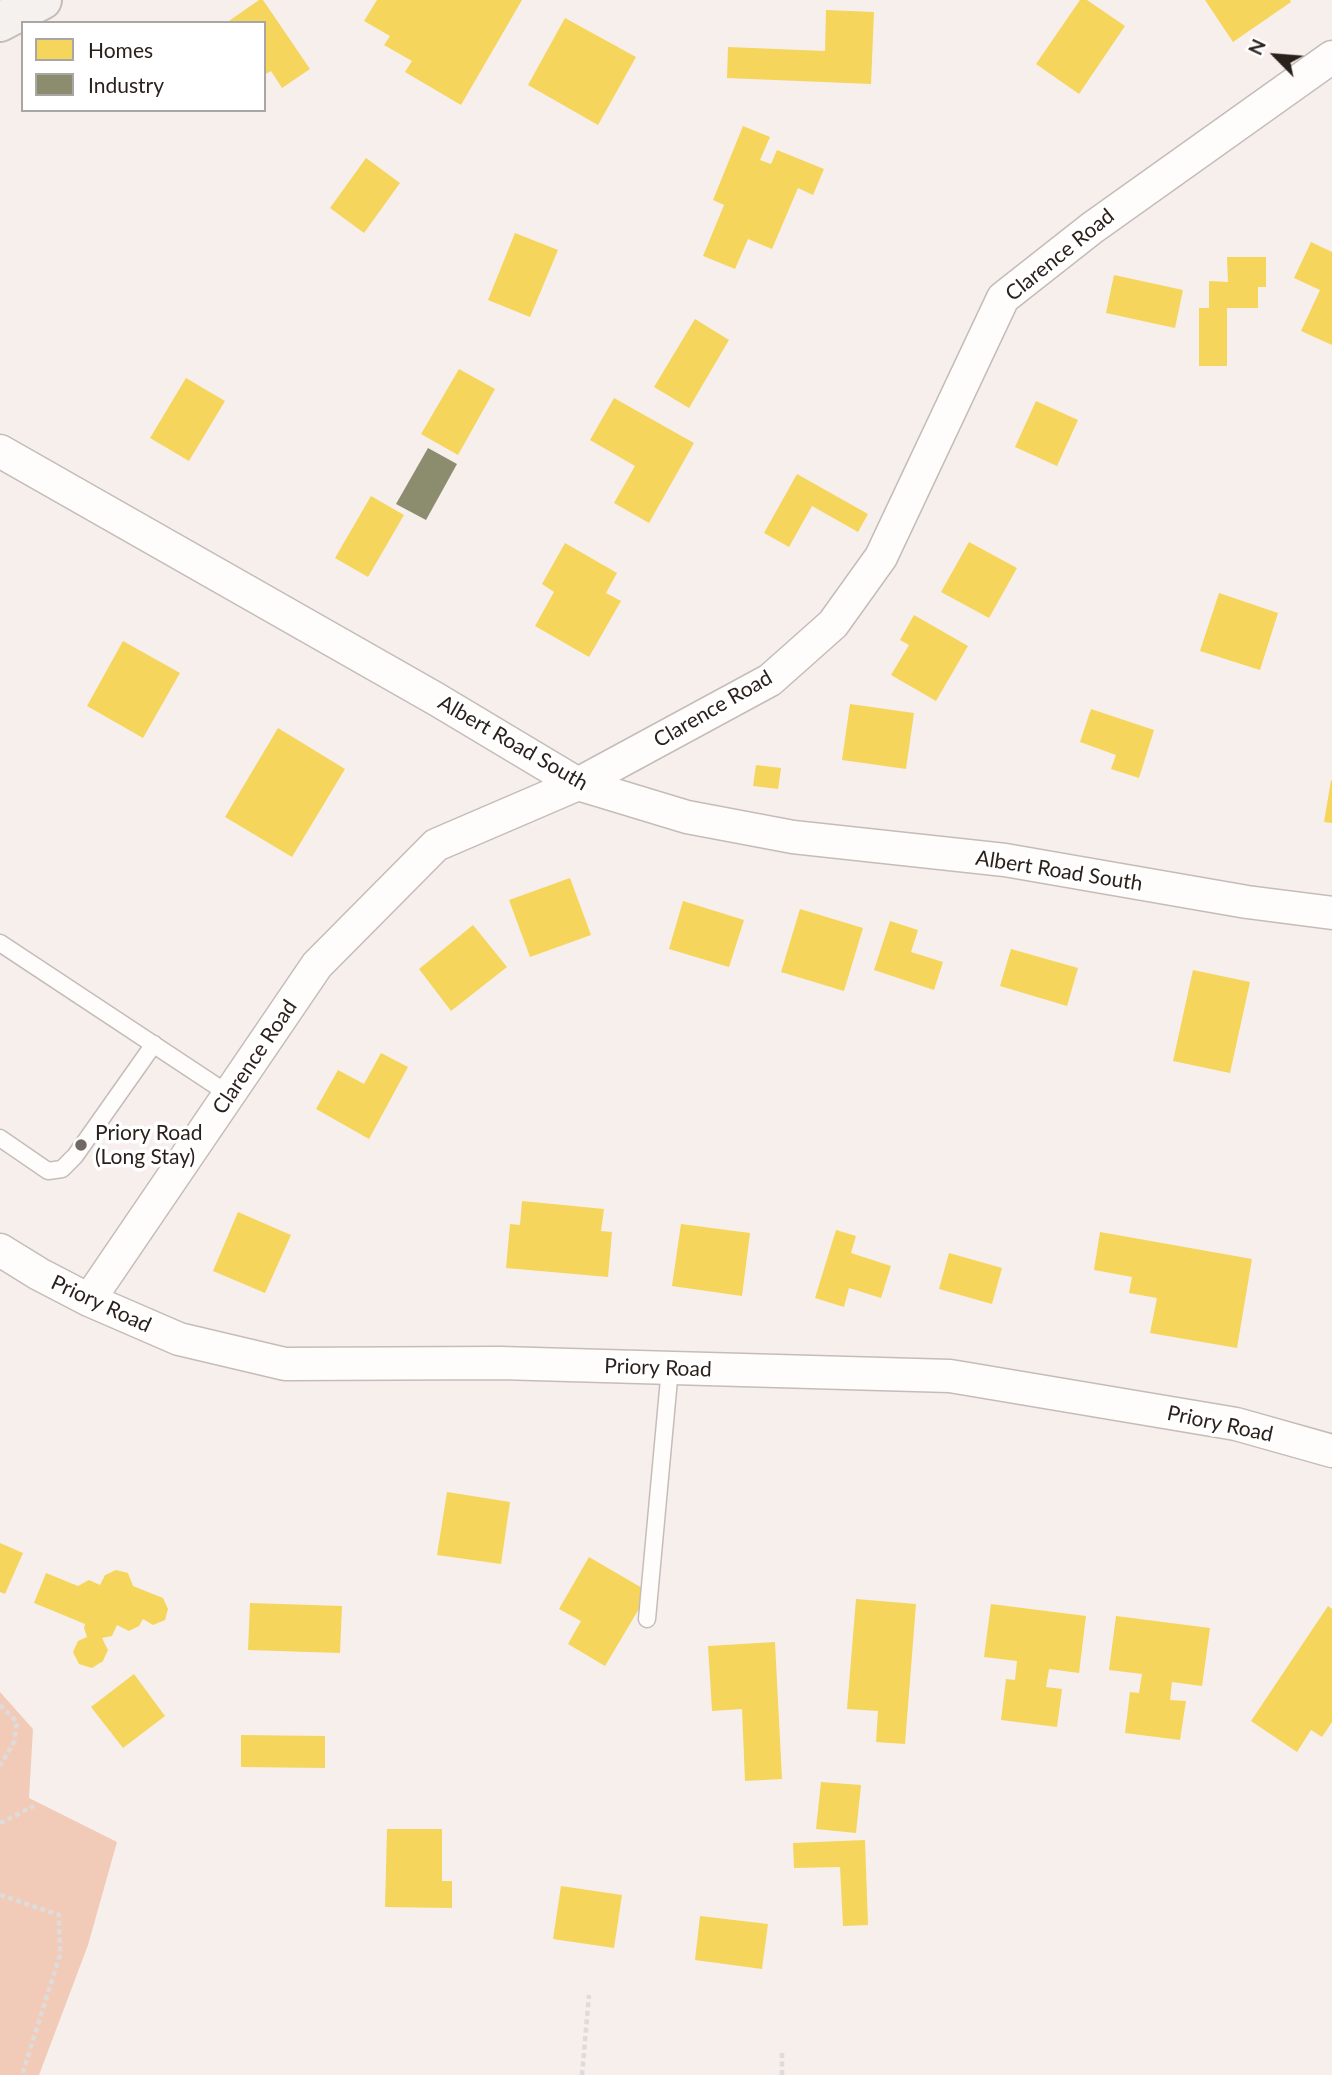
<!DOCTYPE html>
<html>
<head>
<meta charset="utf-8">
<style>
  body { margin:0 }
  #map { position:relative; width:1332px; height:2075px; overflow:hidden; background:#f7efec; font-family:Lato,sans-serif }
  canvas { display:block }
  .legend { position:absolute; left:21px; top:21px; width:245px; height:91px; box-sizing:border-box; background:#fff; border:2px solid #aaa6a4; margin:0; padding:9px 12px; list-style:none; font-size:21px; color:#2b211b }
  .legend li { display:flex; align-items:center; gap:14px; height:35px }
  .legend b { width:35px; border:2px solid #aaa6a4 }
  .north { position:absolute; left:1241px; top:21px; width:70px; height:70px; -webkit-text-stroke:5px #fff; paint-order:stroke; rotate:295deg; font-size:19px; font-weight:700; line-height:28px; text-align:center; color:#2b211b }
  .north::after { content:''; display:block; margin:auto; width:24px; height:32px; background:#2b211b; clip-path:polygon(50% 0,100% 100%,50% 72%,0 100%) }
</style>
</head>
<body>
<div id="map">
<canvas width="1332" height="2075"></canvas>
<ul class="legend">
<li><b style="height:19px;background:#f6d55c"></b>Homes</li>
<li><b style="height:19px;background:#8c8c6e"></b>Industry</li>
</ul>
<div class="north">N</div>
</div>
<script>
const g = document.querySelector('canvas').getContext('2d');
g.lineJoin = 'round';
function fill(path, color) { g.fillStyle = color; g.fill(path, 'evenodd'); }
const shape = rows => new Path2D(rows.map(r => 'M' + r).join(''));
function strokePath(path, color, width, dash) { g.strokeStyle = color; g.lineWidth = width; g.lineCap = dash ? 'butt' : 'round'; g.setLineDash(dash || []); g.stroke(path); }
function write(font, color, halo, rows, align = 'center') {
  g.font = font + ' Lato,sans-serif'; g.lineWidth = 7; g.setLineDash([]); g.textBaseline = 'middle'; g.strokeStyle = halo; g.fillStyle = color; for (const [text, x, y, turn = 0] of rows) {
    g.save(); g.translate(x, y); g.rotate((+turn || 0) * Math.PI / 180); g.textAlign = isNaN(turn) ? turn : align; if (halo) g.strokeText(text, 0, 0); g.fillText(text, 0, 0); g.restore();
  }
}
fill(shape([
  [0,1692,33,1729,29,1798,117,1842,88,1945,39,2075,0,2075]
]), '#f1cbb8');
fill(shape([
  [259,0,263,0,310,69,282,88,271,71,264,75,264,23,226,23],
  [377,0,522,0,461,105,405,72,412,61,384,45,390,36,364,21],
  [1080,0,1087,0,1125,26,1079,94,1036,64],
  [1205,0,1290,0,1291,2,1233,42],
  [826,10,874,12,871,84,727,78,728,47,825,51],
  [565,18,636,57,598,125,528,85],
  [743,126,770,137,760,160,771,164,777,150,824,169,813,195,798,188,772,249,748,239,735,269,703,256,724,205,713,200],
  [366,158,400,183,364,233,330,208],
  [515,233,558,250,530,317,488,300],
  [1311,242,1332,252,1332,345,1301,331,1320,290,1294,278],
  [1227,257,1266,257,1266,287,1258,287,1258,308,1227,308,1227,366,1199,366,1199,308,1209,308,1209,281,1228,282],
  [1114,275,1183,290,1175,328,1106,313],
  [695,319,729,340,689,408,654,387],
  [459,369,495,389,458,455,421,434],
  [186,378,225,401,189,461,150,438],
  [614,398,694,443,649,523,614,503,635,466,590,440],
  [1036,401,1078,420,1057,466,1015,447],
  [797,474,868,514,858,532,812,506,789,547,764,533],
  [371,496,404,515,368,577,335,558],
  [969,542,1017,568,989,618,941,592],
  [565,543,617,573,606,593,621,601,589,657,535,626,554,592,542,584],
  [1219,593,1278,613,1260,670,1200,651],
  [914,615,968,646,936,701,891,675,909,645,900,640],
  [123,641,180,673,143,738,87,706],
  [850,704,914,713,906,769,842,760],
  [1091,709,1154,730,1139,778,1111,769,1116,755,1080,742],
  [278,728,345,769,292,857,225,817],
  [756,765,781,768,778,789,753,786],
  [1331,780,1332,781,1332,823,1324,822],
  [570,878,591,935,530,957,509,900],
  [683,901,744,920,729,967,669,949],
  [800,909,863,928,844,991,781,972],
  [890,921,918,930,911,952,943,962,934,990,874,970],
  [473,925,507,967,451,1011,419,969],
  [1011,949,1078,968,1067,1006,1000,986],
  [1193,970,1250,982,1230,1073,1173,1061],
  [381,1053,408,1067,369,1139,316,1109,338,1070,364,1084],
  [522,1201,604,1209,601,1231,612,1232,608,1277,506,1268,510,1224,520,1225],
  [238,1212,291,1235,265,1293,213,1271],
  [681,1224,750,1233,742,1296,672,1286],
  [836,1230,856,1236,851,1253,891,1266,881,1298,849,1288,844,1307,815,1298],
  [1100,1232,1252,1259,1237,1348,1150,1333,1157,1298,1129,1293,1132,1277,1094,1270],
  [949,1253,1002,1268,992,1304,939,1289],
  [447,1492,510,1502,501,1564,437,1555],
  [0,1543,23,1553,5,1594,0,1592],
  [589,1557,649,1592,605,1666,568,1644,581,1621,559,1609],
  [116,1570,128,1573,133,1586,163,1598,168,1609,165,1620,153,1625,143,1619,139,1626,129,1631,117,1625,112,1636,102,1638,108,1650,103,1661,92,1668,79,1664,73,1652,78,1641,87,1637,84,1628,85,1624,34,1603,46,1573,78,1586,89,1580,100,1585,105,1575],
  [856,1599,916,1604,905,1744,876,1742,878,1711,847,1709],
  [250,1603,342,1606,340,1653,248,1650],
  [991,1604,1086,1616,1079,1673,1049,1669,1046,1687,1062,1689,1057,1727,1001,1720,1006,1679,1015,1680,1017,1661,984,1657],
  [1328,1606,1332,1609,1332,1722,1322,1737,1311,1730,1297,1752,1251,1721],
  [1116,1616,1210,1628,1202,1686,1172,1682,1170,1700,1186,1701,1180,1740,1125,1733,1130,1692,1139,1693,1142,1674,1109,1670],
  [775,1642,782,1779,745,1781,742,1709,712,1711,708,1646],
  [134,1674,165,1716,123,1748,91,1707],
  [241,1735,325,1736,325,1768,241,1767],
  [821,1782,861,1785,856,1833,816,1829],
  [387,1829,442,1829,442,1881,452,1881,452,1908,385,1907],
  [865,1840,868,1925,843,1926,840,1867,794,1868,793,1843],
  [561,1886,622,1895,614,1948,553,1939],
  [700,1916,768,1924,762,1969,695,1960]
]), '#f6d55c');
fill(shape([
  [428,448,457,464,426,520,396,504]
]), '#8c8c6e');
const lane = shape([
  [0,943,230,1095],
  [0,1138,48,1171,62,1169,75,1156,154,1044],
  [647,1619,670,1368]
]);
const street = shape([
  [0,451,436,699,578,784,687,817,793,837,1005,860,1247,902,1332,913],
  [0,1250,39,1274,89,1300,179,1339,285,1364,500,1363,950,1376,1236,1424,1332,1451],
  [89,1300,317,965,436,845,578,784,770,680,833,624,881,557,1003,298,1092,228,1332,57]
]);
const secondary = shape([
  [0,22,42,0]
]);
strokePath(lane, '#c5bcb8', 19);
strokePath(street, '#c5bcb8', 35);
strokePath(secondary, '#c5bcb8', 42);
strokePath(shape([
  [0,1705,17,1722,14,1742,0,1766],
  [0,1823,34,1806],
  [0,1895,59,1915,60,1955,22,2075],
  [582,2075,589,1995],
  [782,2075,782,2053]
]), '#dedbda', 4.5, [5, 3.5]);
strokePath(lane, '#fefdfc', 16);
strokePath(street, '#fefdfc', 32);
strokePath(secondary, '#f5f1ee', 38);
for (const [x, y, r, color] of [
  [81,1145,7,"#726964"]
]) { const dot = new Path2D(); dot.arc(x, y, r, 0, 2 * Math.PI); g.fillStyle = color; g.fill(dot); strokePath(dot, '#fff', 2.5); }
write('21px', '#2b211b', '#fff', [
  ["Clarence Road",1060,255,-39],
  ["Clarence Road",713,709,-30],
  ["Albert Road South",513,743,30],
  ["Albert Road South",1059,871,9],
  ["Clarence Road",255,1057,-56],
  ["Priory Road",101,1304,25],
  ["Priory Road",658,1368,2],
  ["Priory Road",1220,1424,12]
]);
write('21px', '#2b211b', '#fff', [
  ["Priory Road",95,1133],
  ["(Long Stay)",95,1157]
], 'left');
</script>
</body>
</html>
